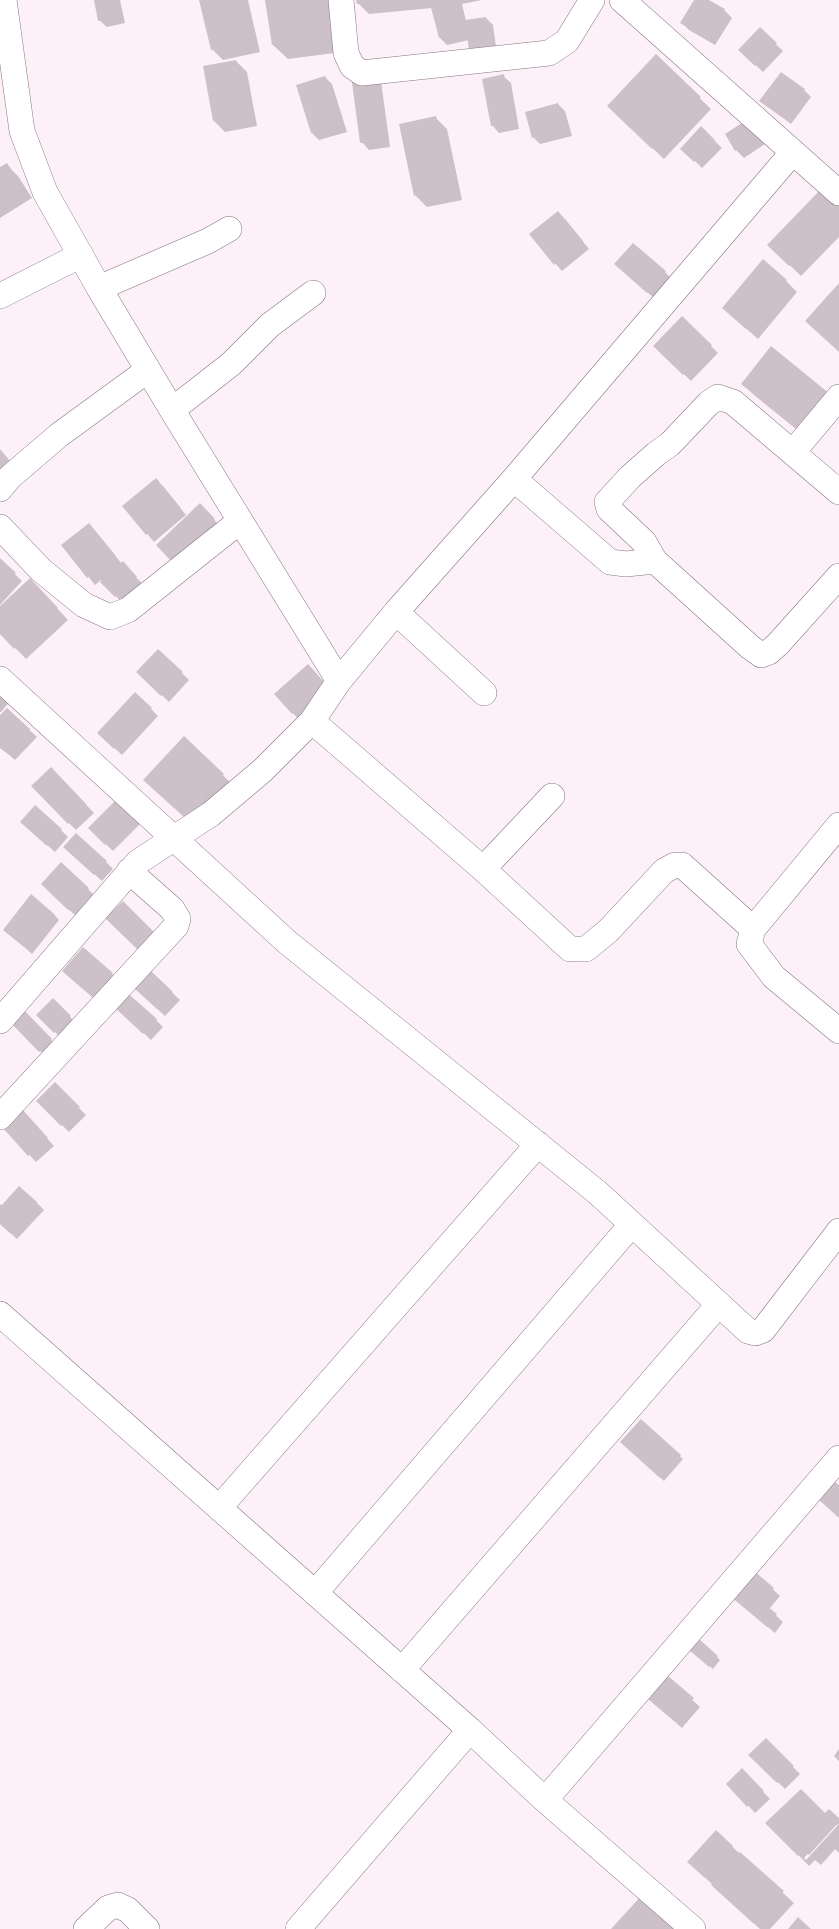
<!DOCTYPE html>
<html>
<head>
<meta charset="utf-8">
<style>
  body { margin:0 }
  canvas { display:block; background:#fef0f9 }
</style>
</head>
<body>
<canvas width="839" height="1929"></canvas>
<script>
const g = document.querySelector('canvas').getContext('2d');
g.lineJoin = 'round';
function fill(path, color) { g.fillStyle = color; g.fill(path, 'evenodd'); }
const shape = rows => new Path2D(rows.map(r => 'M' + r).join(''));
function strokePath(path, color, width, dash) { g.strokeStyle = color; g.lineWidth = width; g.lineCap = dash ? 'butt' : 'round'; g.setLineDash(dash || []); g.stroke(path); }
fill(shape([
  [95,0,120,0,125,23,107,27,99,20],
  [200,0,248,0,260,52,223,60,212,49],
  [266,0,343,0,350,51,288,59,273,45],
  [358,0,482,0,462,4,466,21,486,18,493,25,497,54,469,40,447,45,440,38,432,8,369,14,358,3],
  [695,0,707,0,724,10,732,18,715,45,689,30,682,23],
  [760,29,783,51,763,72,740,50],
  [656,56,711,109,664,159,619,117],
  [236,61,247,72,257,126,225,132,214,121],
  [353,76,381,81,390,147,369,150,362,142],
  [503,76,511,83,519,129,499,133,492,125],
  [325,77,332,84,347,132,319,140,312,133],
  [804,90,811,97,791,124,761,101],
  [558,104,565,111,572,136,540,144,533,137],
  [436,118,447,129,462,200,427,207,416,196,401,125],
  [701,128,722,148,702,168,682,148],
  [755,128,765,144,744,158,736,150,726,134],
  [7,165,18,176,32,198,0,218,0,169],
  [839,203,839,237,801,276,769,245],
  [565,219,589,249,562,271,531,235],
  [623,271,665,272,672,279,655,299],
  [786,281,797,292,758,339,723,308],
  [682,318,718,353,691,381,655,346],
  [771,348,812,442,754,395,743,384],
  [163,486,186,515,154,542,124,506],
  [200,505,221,527,180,567,158,545],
  [89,524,122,564,144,585,123,604,101,580,95,585,63,545],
  [0,560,22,581,0,605],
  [41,591,68,620,26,659,0,632,0,608],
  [158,650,189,680,169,702,138,672],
  [0,691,11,700,1,712,0,712],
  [332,692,300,721,276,694],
  [7,709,37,737,15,760,0,747,0,717],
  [151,709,158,716,122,755,106,740],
  [184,738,234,786,195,827,156,790],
  [51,768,94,813,76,830,32,786],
  [119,798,142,822,113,851,89,828],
  [29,829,61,830,68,837,55,852],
  [72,854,106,862,113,869,102,881],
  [88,889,95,896,76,916,49,892],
  [52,912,59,920,32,954,5,930],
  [151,973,180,1000,165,1016,136,989],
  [112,974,119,981,100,1003,71,978],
  [53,1000,77,1024,62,1039,38,1015],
  [22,1010,58,1047,47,1058,11,1021],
  [120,1011,156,1020,163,1027,151,1040],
  [55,1084,86,1115,69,1132,38,1101],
  [29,1118,54,1146,36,1162,4,1127],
  [36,1202,44,1210,17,1239,0,1224,0,1204,2,1206],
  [641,1421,683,1459,664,1481,621,1442],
  [753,1571,780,1596,769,1609,783,1622,775,1633,739,1603],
  [694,1653,717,1657,720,1660,713,1669],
  [662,1672,700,1707,682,1728,651,1701],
  [766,1740,800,1774,785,1789,750,1755],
  [839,1749,839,1761,834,1756],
  [742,1770,770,1799,755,1813,728,1784],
  [825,1815,839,1819,839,1851,836,1848,821,1865,815,1860,809,1866,767,1823],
  [836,1823,838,1825,806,1860,804,1858],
  [716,1832,794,1903,770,1929,760,1929,696,1869],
  [642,1897,677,1929,613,1929]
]), '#0003');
fill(shape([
  [94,0,115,0,118,16,98,21],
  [199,0,240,0,250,41,211,50],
  [265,0,331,0,336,36,272,45],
  [356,0,381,0,381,1,357,4],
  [429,0,456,0,464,32,439,38],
  [694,0,709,0,725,9,708,39,680,23],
  [486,17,491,47,469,50,465,20],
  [760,27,777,43,755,66,738,50],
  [656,54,701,97,652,149,607,106],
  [236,60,246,115,213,121,203,66],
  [781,72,805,89,783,118,759,101],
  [374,73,383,140,360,143,351,75],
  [504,74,513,122,491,126,482,79],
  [325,76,340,125,311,133,296,85],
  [558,103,565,129,532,138,525,112],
  [436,116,452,189,414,196,399,124],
  [748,119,759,137,735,151,725,134],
  [701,126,715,140,694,162,680,149],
  [7,163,22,187,0,200,0,167],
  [824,186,839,201,839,216,789,266,767,245],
  [558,211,583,241,554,265,529,234],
  [633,243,666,271,647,293,614,264],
  [763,259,787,280,746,329,722,308],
  [839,283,839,352,805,321],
  [682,316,712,345,683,375,653,346],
  [771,346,830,394,800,431,741,384],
  [0,449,10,461,0,470],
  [156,478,180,507,146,535,122,506],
  [200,503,215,519,171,561,156,545],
  [89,523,116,556,87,578,61,545],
  [0,558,16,573,0,590],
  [123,561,137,577,115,597,100,582],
  [30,578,58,608,14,649,0,634,0,606],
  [158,649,183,672,161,696,136,672],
  [308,664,326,684,292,714,274,694],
  [135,692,152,708,114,749,97,733],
  [7,708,30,729,8,754,0,748,0,715],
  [184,736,224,774,184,817,143,780],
  [51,767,87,805,68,824,31,786],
  [119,797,136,814,105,845,88,828],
  [35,805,62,829,47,846,20,822],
  [76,833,107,861,94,875,63,847],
  [61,862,89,888,68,910,41,884],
  [31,894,52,912,24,947,3,930],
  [123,901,155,933,138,950,105,918],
  [83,947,113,973,92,997,62,971],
  [151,971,173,992,157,1009,135,989],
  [124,990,157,1019,143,1034,111,1004],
  [53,998,71,1016,54,1033,36,1015],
  [22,1008,52,1039,39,1052,9,1021],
  [55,1082,80,1107,61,1126,36,1101],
  [22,1109,48,1138,28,1156,2,1127],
  [19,1186,37,1202,10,1233,0,1224,0,1207],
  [641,1419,681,1455,660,1478,620,1442],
  [834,1481,839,1485,839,1518,817,1498],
  [753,1570,774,1588,762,1602,777,1614,767,1627,730,1596],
  [699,1639,718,1656,709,1667,689,1650],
  [662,1671,694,1698,674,1721,642,1694],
  [766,1738,794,1766,777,1783,748,1755],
  [742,1768,764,1791,747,1807,726,1784],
  [801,1789,825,1813,829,1809,839,1818,839,1822,809,1855,804,1850,798,1856,765,1823],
  [716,1830,733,1846,705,1878,687,1862],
  [839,1832,839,1853,828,1842],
  [740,1852,784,1891,754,1924,711,1885],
  [642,1895,669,1919,661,1929,611,1929],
  [798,1917,811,1929,788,1929]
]), '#cec0c9');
const minor = shape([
  [4,0,22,131,45,192,99,288,172,410,339,681],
  [341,0,346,53,352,66,362,73,549,53,567,41,592,0],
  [622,0,839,193],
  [99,288,208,241,229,229],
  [0,296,81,255],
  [172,410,231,364,270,325,313,293],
  [793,452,839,397],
  [514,479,610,562,626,564,655,561,750,647,761,655,769,652,778,644,839,576],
  [0,489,10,477,59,435,148,370],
  [0,527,41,570,84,605,110,617,128,610,240,521],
  [655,561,644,542,609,509,607,502,630,477,656,454,670,444,709,403,718,397,733,402,839,492],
  [396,612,484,693],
  [0,679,287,942,598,1193,748,1331,755,1333,763,1330,839,1231],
  [312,721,483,869,570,949,586,949,608,931,664,871,675,865,682,865,753,929],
  [839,825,753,929,749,944,774,977,839,1031],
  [483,869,552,796],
  [0,1021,138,862,211,814,263,770,312,721,339,681,396,612,514,479,793,152],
  [0,1117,176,926,178,919,172,909,129,871],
  [0,1314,470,1730,545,1800,693,1929],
  [219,1508,538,1144],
  [315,1593,632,1224],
  [402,1670,719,1304],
  [545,1800,839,1458],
  [86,1929,108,1908,118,1905,128,1910,147,1929],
  [298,1929,470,1730]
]);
strokePath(minor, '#83767e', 26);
strokePath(minor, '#fff', 25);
</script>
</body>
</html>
